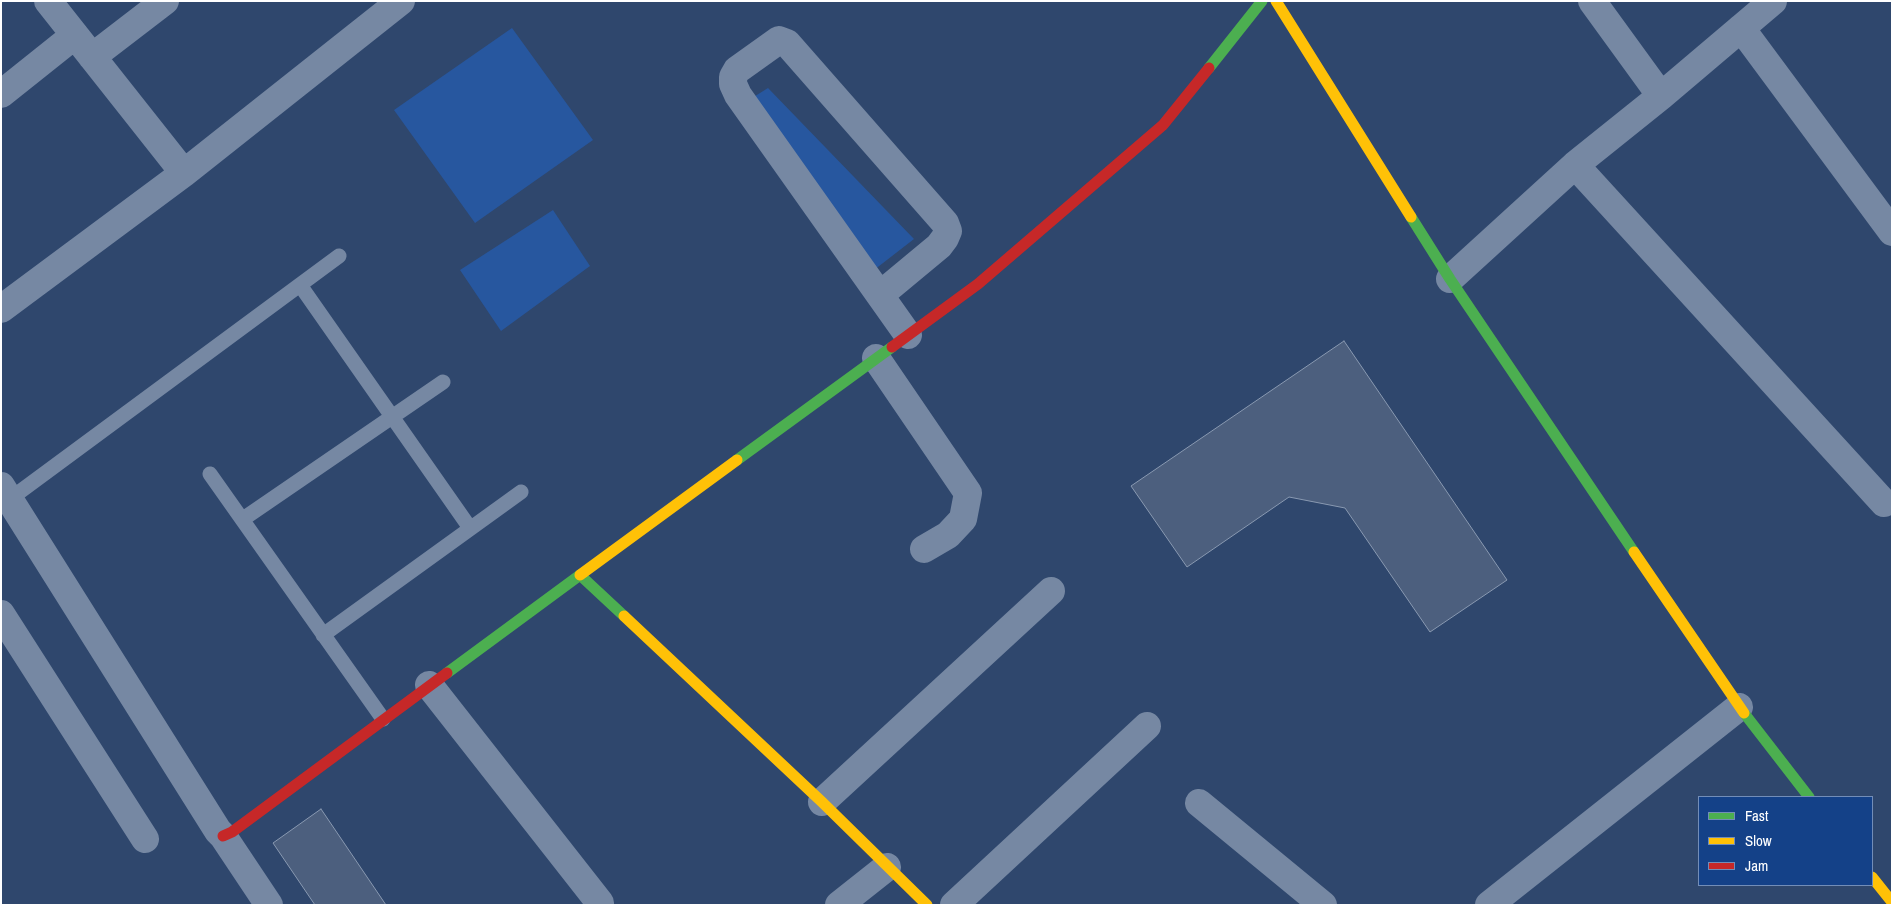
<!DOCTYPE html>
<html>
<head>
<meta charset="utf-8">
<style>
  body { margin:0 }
  #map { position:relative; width:1893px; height:906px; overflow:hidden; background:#2f476d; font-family:"Archivo Narrow",sans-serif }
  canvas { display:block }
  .frame { position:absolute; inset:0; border:2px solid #fff; pointer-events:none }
  .legend { position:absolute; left:1698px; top:796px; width:175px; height:90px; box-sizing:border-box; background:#144188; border:1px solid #728db8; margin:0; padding:6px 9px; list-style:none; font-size:15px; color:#fff }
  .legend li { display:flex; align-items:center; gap:10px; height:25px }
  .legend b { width:25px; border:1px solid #728db8 }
</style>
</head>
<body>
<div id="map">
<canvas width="1893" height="906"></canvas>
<div class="frame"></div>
<ul class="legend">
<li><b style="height:6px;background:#4caf50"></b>Fast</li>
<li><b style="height:6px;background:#ffc107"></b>Slow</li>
<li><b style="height:6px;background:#c62828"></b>Jam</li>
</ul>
</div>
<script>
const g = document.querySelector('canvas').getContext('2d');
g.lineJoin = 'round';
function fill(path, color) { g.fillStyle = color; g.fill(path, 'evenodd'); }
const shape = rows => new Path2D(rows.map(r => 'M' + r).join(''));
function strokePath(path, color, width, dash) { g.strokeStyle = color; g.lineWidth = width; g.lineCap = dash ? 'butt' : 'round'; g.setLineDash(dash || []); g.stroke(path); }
fill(shape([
  [512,28,593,140,475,223,394,110],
  [768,88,914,239,874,270,736,108],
  [553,210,590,266,501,331,460,270]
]), '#27579f');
const building = shape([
  [1344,341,1507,580,1430,632,1345,508,1289,497,1187,567,1131,486,1344,341],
  [321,809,386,905,315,905,273,843,321,809]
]);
fill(building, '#4c5f7e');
strokePath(building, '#8999b1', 1);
strokePath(shape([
  [300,285,470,528],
  [210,474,383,719],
  [10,499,339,256],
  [243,519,443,382],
  [323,635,521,492]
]), '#7688a3', 15);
strokePath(shape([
  [48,1,184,173],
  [1592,1,1661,96],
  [1741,28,1892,232],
  [92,57,165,1],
  [1,94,75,35],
  [1575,165,1884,503],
  [1450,279,1575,165,1661,96,1773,1],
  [880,295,939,246,945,238,948,231,945,223,787,43,779,40,737,70,733,77,733,84,738,95,908,335],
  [1,309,184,173,401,1],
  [876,358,968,493,963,519,948,535,924,549],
  [1,486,218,831,223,836,269,905],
  [1,614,145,839],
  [429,685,600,903],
  [822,802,1051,591],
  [1199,803,1323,905],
  [839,905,887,867],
  [954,905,1147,726],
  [1489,905,1739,707]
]), '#7688a3', 28);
strokePath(shape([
  [1209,68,1262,1],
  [1411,217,1450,279,1634,552],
  [737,460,892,347],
  [447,673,580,575,624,616],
  [1744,713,1809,797]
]), '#4caf50', 11);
strokePath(shape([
  [1276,1,1411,217],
  [1634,552,1744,713],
  [580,575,737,460],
  [624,616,822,802,927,905],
  [1872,877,1892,902]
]), '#ffc107', 11);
strokePath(shape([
  [892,347,978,284,1163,125,1209,68],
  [223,836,232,832,447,673]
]), '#c62828', 11);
</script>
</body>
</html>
